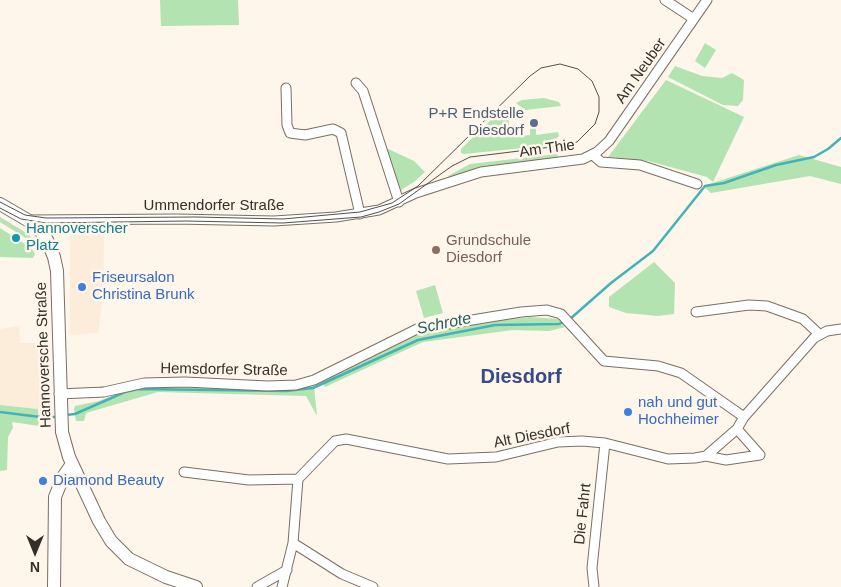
<!DOCTYPE html>
<html>
<head>
<meta charset="utf-8">
<style>
  body { margin:0 }
  #map { position:relative; width:841px; height:587px; overflow:hidden; background:#fef5eb; font-family:Arial,sans-serif }
  canvas { display:block }
  .north { position:absolute; left:10px; top:527px; width:50px; height:50px; -webkit-text-stroke:4px #fef5eb; paint-order:stroke; rotate:180deg; font-size:14px; font-weight:700; line-height:20px; text-align:center; color:#342f28 }
  .north::after { content:''; display:block; margin:auto; width:18px; height:22px; background:#342f28; clip-path:polygon(50% 0,100% 100%,50% 72%,0 100%) }
</style>
</head>
<body>
<div id="map">
<canvas width="841" height="587"></canvas>
<div class="north">N</div>
</div>
<script>
const g = document.querySelector('canvas').getContext('2d');
g.lineJoin = 'round';
function fill(path, color) { g.fillStyle = color; g.fill(path, 'evenodd'); }
const shape = rows => new Path2D(rows.map(r => 'M' + r).join(''));
function strokePath(path, color, width, dash) { g.strokeStyle = color; g.lineWidth = width; g.lineCap = dash ? 'butt' : 'round'; g.setLineDash(dash || []); g.stroke(path); }
function write(font, color, halo, rows, align = 'center') {
  g.font = font + ' Arial,sans-serif'; g.lineWidth = 5; g.setLineDash([]); g.textBaseline = 'middle'; g.strokeStyle = halo; g.fillStyle = color; for (const [text, x, y, turn = 0] of rows) {
    g.save(); g.translate(x, y); g.rotate((+turn || 0) * Math.PI / 180); g.textAlign = isNaN(turn) ? turn : align; if (halo) g.strokeText(text, 0, 0); g.fillText(text, 0, 0); g.restore();
  }
}
fill(shape([
  [70,235,104,235,103,295,98,333,70,335],
  [19,326,20,343,45,343,46,401,38,409,0,405,0,329]
]), '#fcecda');
fill(shape([
  [160,0,238,0,239,25,161,26],
  [705,43,716,50,705,68,695,61],
  [675,66,702,76,722,78,732,73,744,80,743,100,738,106,723,105,668,77],
  [666,80,744,117,713,182,707,177,648,161,608,157],
  [544,98,559,102,561,106,525,110,516,103,522,100],
  [510,106,516,111,508,113,510,137,530,135,530,129,536,128,536,135,558,132,559,136,551,144,542,146,464,154,461,153,461,149,499,112],
  [384,147,414,161,425,172,414,182,401,190],
  [557,154,559,159,450,178,448,176,470,164],
  [799,155,841,167,841,184,810,176,711,193,703,186],
  [0,217,28,234,40,247,0,222],
  [0,228,31,248,35,254,33,258,0,257],
  [654,262,675,283,674,314,658,316,626,313,609,307,609,297],
  [435,285,443,313,424,318,416,291],
  [530,317,558,319,565,327,549,331,513,330,423,342,325,387,321,380,420,334,496,320],
  [314,386,317,416,306,396,268,395,158,392,86,413,84,421,76,421,74,409,75,406,99,401,125,391,156,387,286,390],
  [0,405,38,409,39,426,12,422,13,428,8,437,7,470,0,471]
]), '#b3e3b1');
strokePath(shape([
  [570,319,611,283,653,251,705,186,724,183,776,165,814,157,828,149,841,138],
  [0,412,40,417,58,417],
  [66,415,75,414,125,392,138,389,286,391,313,388,418,340,495,325,559,324,565,321]
]), '#42b4b8', 2.5);
const street = shape([
  [665,0,694,19],
  [356,83,363,91,399,202],
  [286,88,287,125,290,133,305,135,333,129,341,133,360,214],
  [593,155,601,162,640,165,697,184],
  [30,220,176,219,274,221,336,217,379,210,416,193,481,172,583,159,597,152,609,141,707,0],
  [696,312,749,305,767,306,803,319,819,334],
  [59,394,104,392,144,383,185,382,268,386,296,385,314,380,417,329,521,312,547,310,561,314,604,361,658,366,681,373,744,417],
  [706,456,726,460,760,455,737,429],
  [184,472,249,480,298,479],
  [293,543,342,574,373,587],
  [257,587,287,570],
  [282,587,293,543,298,479,335,441,346,439,448,459,496,457,558,442,582,441,605,443,668,459,695,458,706,456,737,429,744,417,814,338,827,331,841,329],
  [594,587,592,568,605,443]
]);
const secondary = shape([
  [0,204,36,225,47,240,54,257,57,271,62,432,69,457,99,521,111,541,129,559,166,577,196,587],
  [54,587,55,497,63,477,72,464]
]);
strokePath(street, '#7c6f61', 11);
strokePath(secondary, '#7c6f61', 14);
strokePath(street, '#fff', 9);
strokePath(secondary, '#fff', 12);
strokePath(shape([
  [0,202,25,215,46,218,196,217,283,219,360,212,392,203,418,186,530,76,541,68,560,64,578,69,592,81,599,97,599,112,595,124,577,142,560,146,470,157,452,166,399,204,379,212,361,217,283,223,186,221,46,223,21,219,0,208]
]), '#554f47', 1);
for (const [x, y, r, color] of [
  [534,123,5,"#5c6f8a"],
  [16,238,5,"#0f9aa8"],
  [436,250,5,"#8d6e63"],
  [82,287,5,"#3f7fe0"],
  [628,412,5,"#3f7fe0"],
  [43,481,5,"#3f7fe0"]
]) { const dot = new Path2D(); dot.arc(x, y, r, 0, 2 * Math.PI); g.fillStyle = color; g.fill(dot); strokePath(dot, '#fef5eb', 2); }
write('15px', '#342f28', '#fef5eb', [
  ["Am Neuber",641,71,-55],
  ["Am Thie",547,149,-8],
  ["Ummendorfer Straße",214,206],
  ["Hannoversche Straße",44,355,-92],
  ["Hemsdorfer Straße",224,370,1],
  ["Alt Diesdorf",532,436,-11],
  ["Die Fahrt",583,514,-84]
]);
write('15px', '#4e5e75', '#fef5eb', [
  ["P+R Endstelle",524,114],
  ["Diesdorf",524,131]
], 'right');
write('15px', '#0d838f', '#fef5eb', [
  ["Hannoverscher",26,229],
  ["Platz",26,246]
], 'left');
write('15px', '#785e54', '#fef5eb', [
  ["Grundschule",446,241],
  ["Diesdorf",446,258]
], 'left');
write('15px', '#366cbe', '#fef5eb', [
  ["Friseursalon",92,278],
  ["Christina Brunk",92,295],
  ["nah und gut",638,403],
  ["Hochheimer",638,420],
  ["Diamond Beauty",53,481]
], 'left');
write('italic 16px', '#225f62', '#fef5eb', [
  ["Schrote",444,324,-12]
]);
write('bold 20px', '#374c86', '#fef5eb', [
  ["Diesdorf",521,377]
]);
</script>
</body>
</html>
